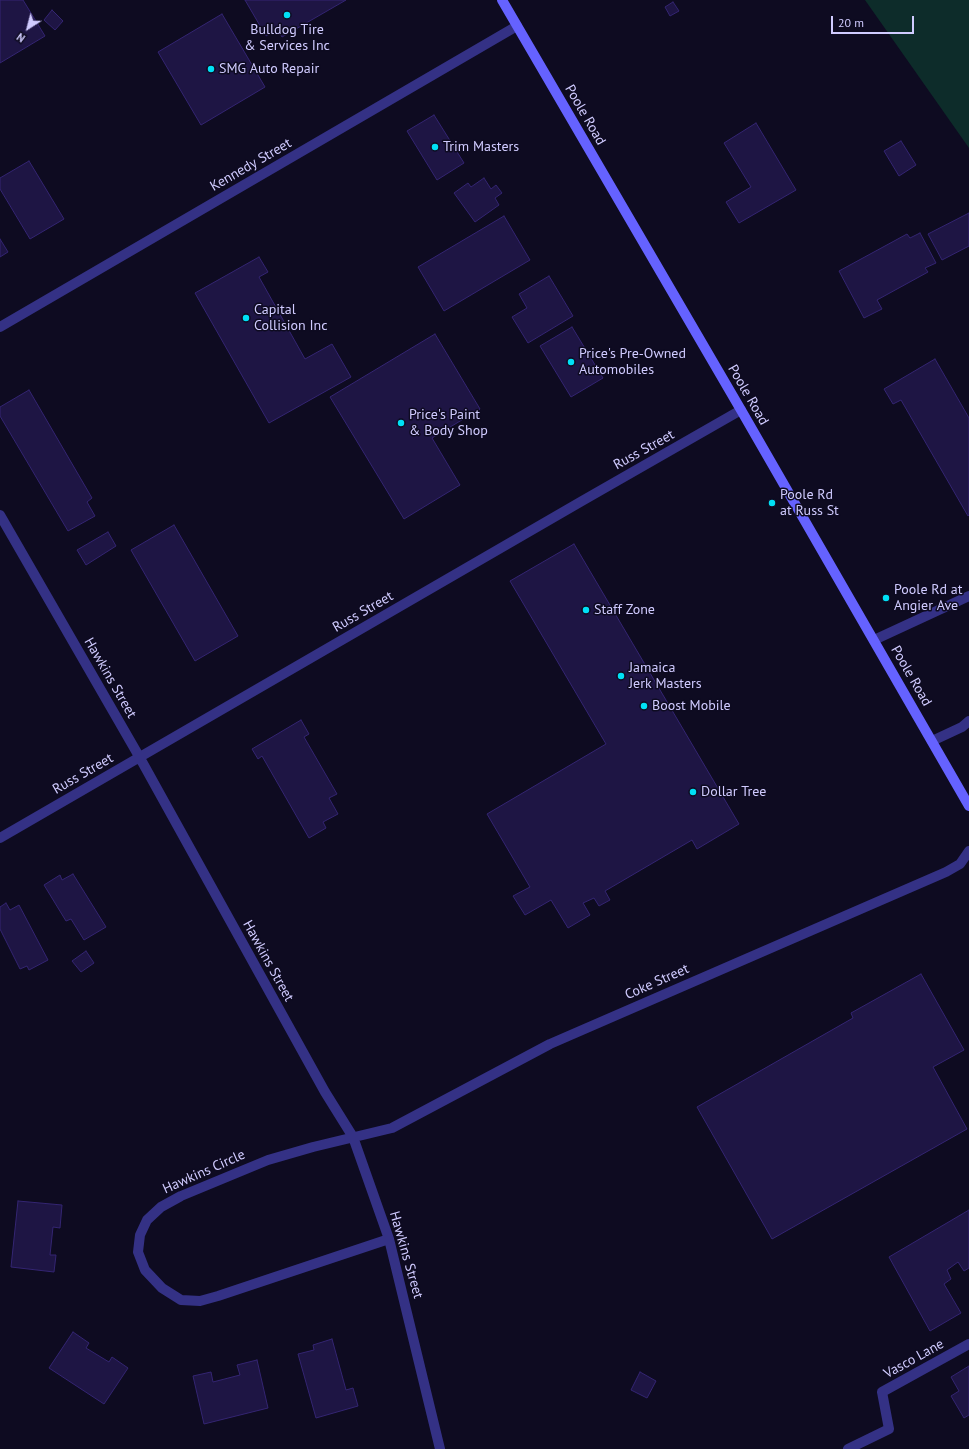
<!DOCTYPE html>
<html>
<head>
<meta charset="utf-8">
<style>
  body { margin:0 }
  #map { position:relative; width:969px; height:1449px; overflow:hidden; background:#0e0b21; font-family:"PT Sans",sans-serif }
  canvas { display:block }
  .north { position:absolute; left:8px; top:8px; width:40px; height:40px; -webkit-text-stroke:3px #0e0b21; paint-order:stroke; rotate:216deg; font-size:11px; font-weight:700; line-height:16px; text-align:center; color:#d0cbff }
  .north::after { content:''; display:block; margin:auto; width:14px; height:18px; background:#d0cbff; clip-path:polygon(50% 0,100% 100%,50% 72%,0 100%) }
  .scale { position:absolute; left:831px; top:16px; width:83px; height:18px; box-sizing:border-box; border:2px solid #d0cbff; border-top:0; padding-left:5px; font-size:12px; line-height:14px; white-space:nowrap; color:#d0cbff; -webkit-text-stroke:3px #0e0b21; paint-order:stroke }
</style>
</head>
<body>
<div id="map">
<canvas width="969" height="1449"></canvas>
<div class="north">N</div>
<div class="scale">20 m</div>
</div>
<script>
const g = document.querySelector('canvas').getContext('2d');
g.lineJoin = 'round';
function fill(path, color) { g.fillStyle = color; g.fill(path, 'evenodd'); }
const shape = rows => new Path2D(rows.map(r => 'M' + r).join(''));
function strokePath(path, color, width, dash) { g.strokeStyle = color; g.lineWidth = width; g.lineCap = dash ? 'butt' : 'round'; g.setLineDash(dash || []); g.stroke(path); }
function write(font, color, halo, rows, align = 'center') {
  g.font = font + ' "PT Sans",sans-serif'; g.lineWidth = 3; g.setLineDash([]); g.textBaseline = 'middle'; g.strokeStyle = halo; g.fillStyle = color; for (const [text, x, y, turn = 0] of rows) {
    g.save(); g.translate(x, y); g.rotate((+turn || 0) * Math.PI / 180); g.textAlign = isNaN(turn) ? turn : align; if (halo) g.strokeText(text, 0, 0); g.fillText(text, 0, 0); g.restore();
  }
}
fill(shape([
  [865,0,969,0,969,148]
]), '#0d2c2a');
const building = shape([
  [0,0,23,0,45,36,0,63,0,0],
  [245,0,346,0,282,37,277,29,266,36,245,0],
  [673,2,679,11,670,16,665,7,673,2],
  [52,10,63,21,55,30,44,20,52,10],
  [222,14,265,87,201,125,158,52,222,14],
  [434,115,464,163,437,180,407,131,434,115],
  [756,123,796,190,739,223,726,202,751,187,724,143,756,123],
  [901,141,916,165,899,176,884,151,901,141],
  [29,161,64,219,30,239,0,189,0,178,29,161],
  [484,178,491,189,496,185,502,193,495,198,499,205,475,222,454,193,468,183,471,187,484,178],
  [969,213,969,246,942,260,928,234,969,213],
  [504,216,530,260,444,311,418,267,504,216],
  [920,233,936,263,925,268,928,272,877,300,882,309,864,318,839,271,907,234,910,238,920,233],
  [0,239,8,252,0,257,0,239],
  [259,257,268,272,259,277,305,359,332,344,351,377,269,423,195,293,259,257],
  [549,276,573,316,528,343,512,317,527,308,519,294,549,276],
  [572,327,603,378,571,397,540,346,572,327],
  [435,334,480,409,432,438,460,485,404,519,330,397,435,334],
  [935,359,969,418,969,515,968,516,901,400,893,404,884,389,935,359],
  [29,390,92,498,87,502,95,516,68,531,0,416,0,407,29,390],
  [174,525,238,636,195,661,131,550,174,525],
  [108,532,116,546,86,565,77,550,108,532],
  [574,544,739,824,697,849,692,840,605,891,610,900,599,906,594,898,583,903,590,915,568,928,551,900,525,915,513,896,530,887,487,814,606,744,510,581,574,544],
  [301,720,309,734,304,737,337,794,329,798,338,814,323,822,326,828,309,838,262,756,258,759,252,749,301,720],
  [73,874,106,927,84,940,71,919,66,921,44,885,60,875,62,880,73,874],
  [6,903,10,910,19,905,48,960,29,970,27,966,20,969,0,929,0,907,6,903],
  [86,951,94,963,81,972,72,961,86,951],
  [921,974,964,1050,933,1067,967,1129,772,1239,697,1107,853,1018,851,1013,921,974],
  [18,1201,62,1205,60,1228,53,1227,50,1255,56,1255,54,1272,11,1267,18,1201],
  [969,1210,969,1268,964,1271,958,1262,947,1270,951,1279,944,1284,961,1313,930,1331,889,1257,969,1210],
  [73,1332,89,1343,86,1348,109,1362,112,1357,128,1368,104,1404,49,1368,73,1332],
  [332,1339,346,1390,353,1388,358,1406,316,1418,298,1354,314,1350,313,1345,332,1339],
  [257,1360,268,1408,204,1424,193,1376,211,1372,213,1382,240,1375,237,1365,257,1360],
  [969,1366,969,1415,964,1418,951,1396,959,1391,951,1377,969,1366],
  [640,1372,656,1381,647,1398,631,1390,640,1372]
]);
fill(building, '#1e1544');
strokePath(building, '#342572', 1);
strokePath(shape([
  [874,640,969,596],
  [932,741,962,727,969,721]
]), '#343185', 10);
strokePath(shape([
  [0,327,517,26],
  [0,515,140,758,325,1092,353,1137,389,1239,440,1449],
  [0,838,582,501,741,410],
  [389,1239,218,1296,200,1301,181,1300,162,1288,145,1270,138,1252,140,1235,147,1220,161,1207,181,1196,268,1160,313,1147,392,1128,550,1044,946,872,960,864,969,851],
  [848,1449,889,1429,882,1392,969,1344]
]), '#343185', 10);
strokePath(shape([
  [502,0,741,410,969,806]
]), '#6562ff', 10);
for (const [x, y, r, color] of [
  [287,15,4,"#00e0f6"],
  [211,69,4,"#00e0f6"],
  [435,147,4,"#00e0f6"],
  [246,318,4,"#00e0f6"],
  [571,362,4,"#00e0f6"],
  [401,423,4,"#00e0f6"],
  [772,503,4,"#00e0f6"],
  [886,598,4,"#00e0f6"],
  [586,610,4,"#00e0f6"],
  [621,676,4,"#00e0f6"],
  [644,706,4,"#00e0f6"],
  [693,792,4,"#00e0f6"]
]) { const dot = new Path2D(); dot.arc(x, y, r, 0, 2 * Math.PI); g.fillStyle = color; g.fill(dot); strokePath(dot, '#0e0b21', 1.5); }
write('14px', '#d0cbff', '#0e0b21', [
  ["Bulldog Tire",287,30,"center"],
  ["& Services Inc",287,46,"center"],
  ["SMG Auto Repair",219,69],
  ["Trim Masters",443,147],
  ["Capital",254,310],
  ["Collision Inc",254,326],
  ["Price's Pre-Owned",579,354],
  ["Automobiles",579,370],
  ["Price's Paint",409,415],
  ["& Body Shop",409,431],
  ["Poole Rd",780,495],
  ["at Russ St",780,511],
  ["Poole Rd at",894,590],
  ["Angier Ave",894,606],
  ["Staff Zone",594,610],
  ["Jamaica",629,668],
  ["Jerk Masters",629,684],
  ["Boost Mobile",652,706],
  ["Dollar Tree",701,792]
], 'left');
write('14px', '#d0cbff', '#0e0b21', [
  ["Poole Road",585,115,60],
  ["Kennedy Street",251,165,-30],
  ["Poole Road",748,395,60],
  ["Russ Street",644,450,-29],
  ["Russ Street",363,612,-30],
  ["Poole Road",911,676,60],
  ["Hawkins Street",110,678,60],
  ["Russ Street",83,774,-30],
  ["Hawkins Street",268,961,61],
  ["Coke Street",657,982,-24],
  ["Hawkins Circle",204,1172,-24],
  ["Hawkins Street",406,1255,74],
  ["Vasco Lane",914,1359,-29]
]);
</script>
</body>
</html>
